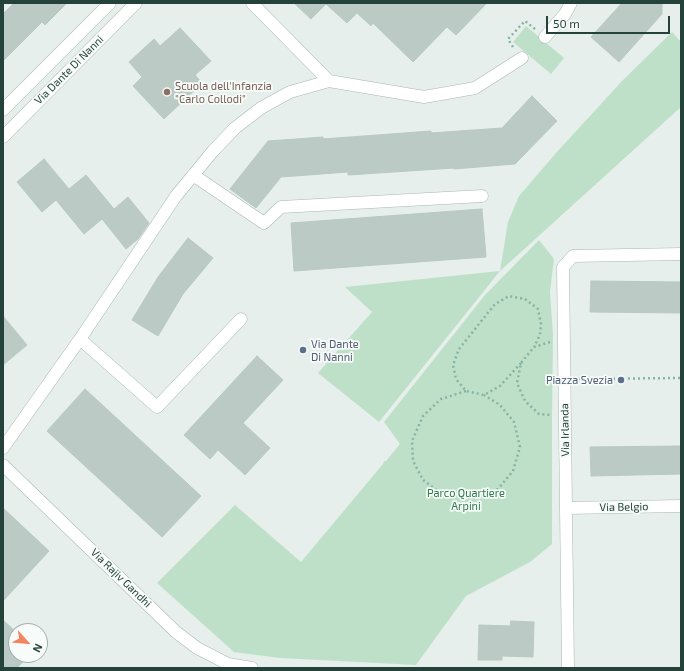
<!DOCTYPE html>
<html>
<head>
<meta charset="utf-8">
<style>
  body { margin:0 }
  #map { position:relative; width:684px; height:671px; overflow:hidden; background:#e6efeb; font-family:"Exo 2",sans-serif }
  canvas { display:block }
  .frame { position:absolute; inset:0; border:4px solid #24423a; pointer-events:none }
  .north { position:absolute; left:8px; top:623px; width:40px; height:40px; box-sizing:border-box; background:#f7fbf9; border:1px solid #a3b1ad; border-radius:50%; rotate:117deg; font-size:11px; font-weight:700; line-height:16px; text-align:center; color:#24423a }
  .north::after { content:''; display:block; margin:auto; width:14px; height:18px; background:#f4845f; clip-path:polygon(50% 0,100% 100%,50% 72%,0 100%) }
  .scale { position:absolute; left:546px; top:16px; width:124px; height:18px; box-sizing:border-box; border:2px solid #24423a; border-top:0; padding-left:5px; font-size:12px; line-height:14px; white-space:nowrap; color:#24423a; -webkit-text-stroke:3px #f7fbf9; paint-order:stroke }
</style>
</head>
<body>
<div id="map">
<canvas width="684" height="671"></canvas>
<div class="frame"></div>
<div class="north">N</div>
<div class="scale">50 m</div>
</div>
<script>
const g = document.querySelector('canvas').getContext('2d');
g.lineJoin = 'round';
function fill(path, color) { g.fillStyle = color; g.fill(path, 'evenodd'); }
const shape = rows => new Path2D(rows.map(r => 'M' + r).join(''));
function strokePath(path, color, width, dash) { g.strokeStyle = color; g.lineWidth = width; g.lineCap = dash ? 'butt' : 'round'; g.setLineDash(dash || []); g.stroke(path); }
function write(font, color, halo, rows, align = 'center') {
  g.font = font + ' "Exo 2",sans-serif'; g.lineWidth = 3.5; g.setLineDash([]); g.textBaseline = 'middle'; g.strokeStyle = halo; g.fillStyle = color; for (const [text, x, y, turn = 0] of rows) {
    g.save(); g.translate(x, y); g.rotate((+turn || 0) * Math.PI / 180); g.textAlign = isNaN(turn) ? turn : align; if (halo) g.strokeText(text, 0, 0); g.fillText(text, 0, 0); g.restore();
  }
}
fill(shape([
  [526,26,564,58,551,74,513,42],
  [672,32,681,42,681,107,500,271,379,422,318,373,372,312,345,287,500,271,508,222,519,196,556,153,622,81],
  [539,240,554,259,550,292,553,335,552,419,552,544,530,562,466,596,416,665,280,658,234,652,157,583,235,505,301,562,383,464,384,461,386,461,400,444,384,422,485,295]
]), '#bfe0c8');
const building = shape([
  [14,3,67,3,45,25,42,22,3,61,3,14,14,3],
  [294,3,487,3,456,35,447,27,413,62,373,23,371,26,357,13,347,23,326,4,311,19,294,3],
  [622,3,662,3,662,14,619,62,591,37,622,3],
  [180,28,211,61,195,75,202,83,164,119,133,86,142,77,129,62,154,39,160,46,180,28],
  [532,96,557,121,515,164,454,169,454,168,348,175,348,172,281,177,256,208,230,189,268,141,323,137,323,139,431,131,431,133,502,128,532,96],
  [44,159,69,189,86,175,114,209,128,197,149,223,138,239,126,249,102,219,84,234,56,200,42,212,17,182,44,159],
  [482,209,486,257,294,271,291,223,482,209],
  [188,238,213,258,183,294,158,336,132,320,158,277,188,238],
  [591,281,681,282,681,313,590,312,591,281],
  [3,316,27,345,3,365,3,316],
  [257,356,283,380,243,423,270,448,245,475,218,450,210,459,184,435,257,356],
  [85,389,201,496,162,537,47,431,85,389],
  [681,446,681,474,591,476,590,447,681,446],
  [3,508,49,551,3,601,3,508],
  [3,620,16,632,16,655,29,655,17,668,3,668,3,620],
  [511,621,534,622,533,657,502,656,502,660,478,660,479,625,510,626,511,621]
]);
fill(building, '#bbcac4');
strokePath(building, '#b8c9c2', 1);
const minor = shape([
  [252,3,329,81],
  [545,37,565,14,571,3],
  [193,175,264,223,281,207,482,196],
  [80,339,157,407,241,319],
  [3,448,80,339,176,196,213,151,235,128,261,108,290,92,329,81,424,97,475,88,522,58],
  [3,465,176,632,197,648,228,664,252,668],
  [566,508,681,506],
  [568,668,563,267,573,256,681,254]
]);
const tertiary = shape([
  [3,110,110,3],
  [3,137,136,3]
]);
strokePath(minor, '#a8b8b2', 13);
strokePath(tertiary, '#a8b8b2', 13);
strokePath(shape([
  [513,47,508,39,525,21,535,29],
  [550,342,534,347,521,363,517,383,525,401,539,414,551,415],
  [521,363,500,386,484,395,466,391,456,379,453,365,459,349,495,304,509,296,525,299,538,309,541,324,540,335,534,347],
  [578,379,680,378],
  [466,391,441,399,423,416,412,441,413,461,423,480,443,495,474,498,498,489,513,471,520,447,514,422,500,405,484,395]
]), '#86b3a5', 2.5, [2, 3]);
strokePath(minor, '#fff', 12);
strokePath(tertiary, '#fff', 12);
for (const [x, y, r, color] of [
  [167,92,4,"#8d6e63"],
  [303,350,4,"#5c6f8a"],
  [621,380,4,"#5c6f8a"]
]) { const dot = new Path2D(); dot.arc(x, y, r, 0, 2 * Math.PI); g.fillStyle = color; g.fill(dot); strokePath(dot, '#f7fbf9', 1.5); }
write('11px', '#24423a', '#f7fbf9', [
  ["Via Dante Di Nanni",69,70,-45],
  ["Via Irlanda",565,430,-91],
  ["Via Belgio",624,507,-1],
  ["Via Rajiv Gandhi",121,578,44]
]);
write('11px', '#785e54', '#f7fbf9', [
  ["Scuola dell'Infanzia",175,86],
  ["\"Carlo Collodi\"",175,99]
], 'left');
write('11px', '#4e5e75', '#f7fbf9', [
  ["Via Dante",311,344],
  ["Di Nanni",311,357],
  ["Piazza Svezia",613,380,"right"]
], 'left');
write('11px', '#2d7a4b', '#f7fbf9', [
  ["Parco Quartiere",466,493],
  ["Arpini",466,506]
]);
</script>
</body>
</html>
